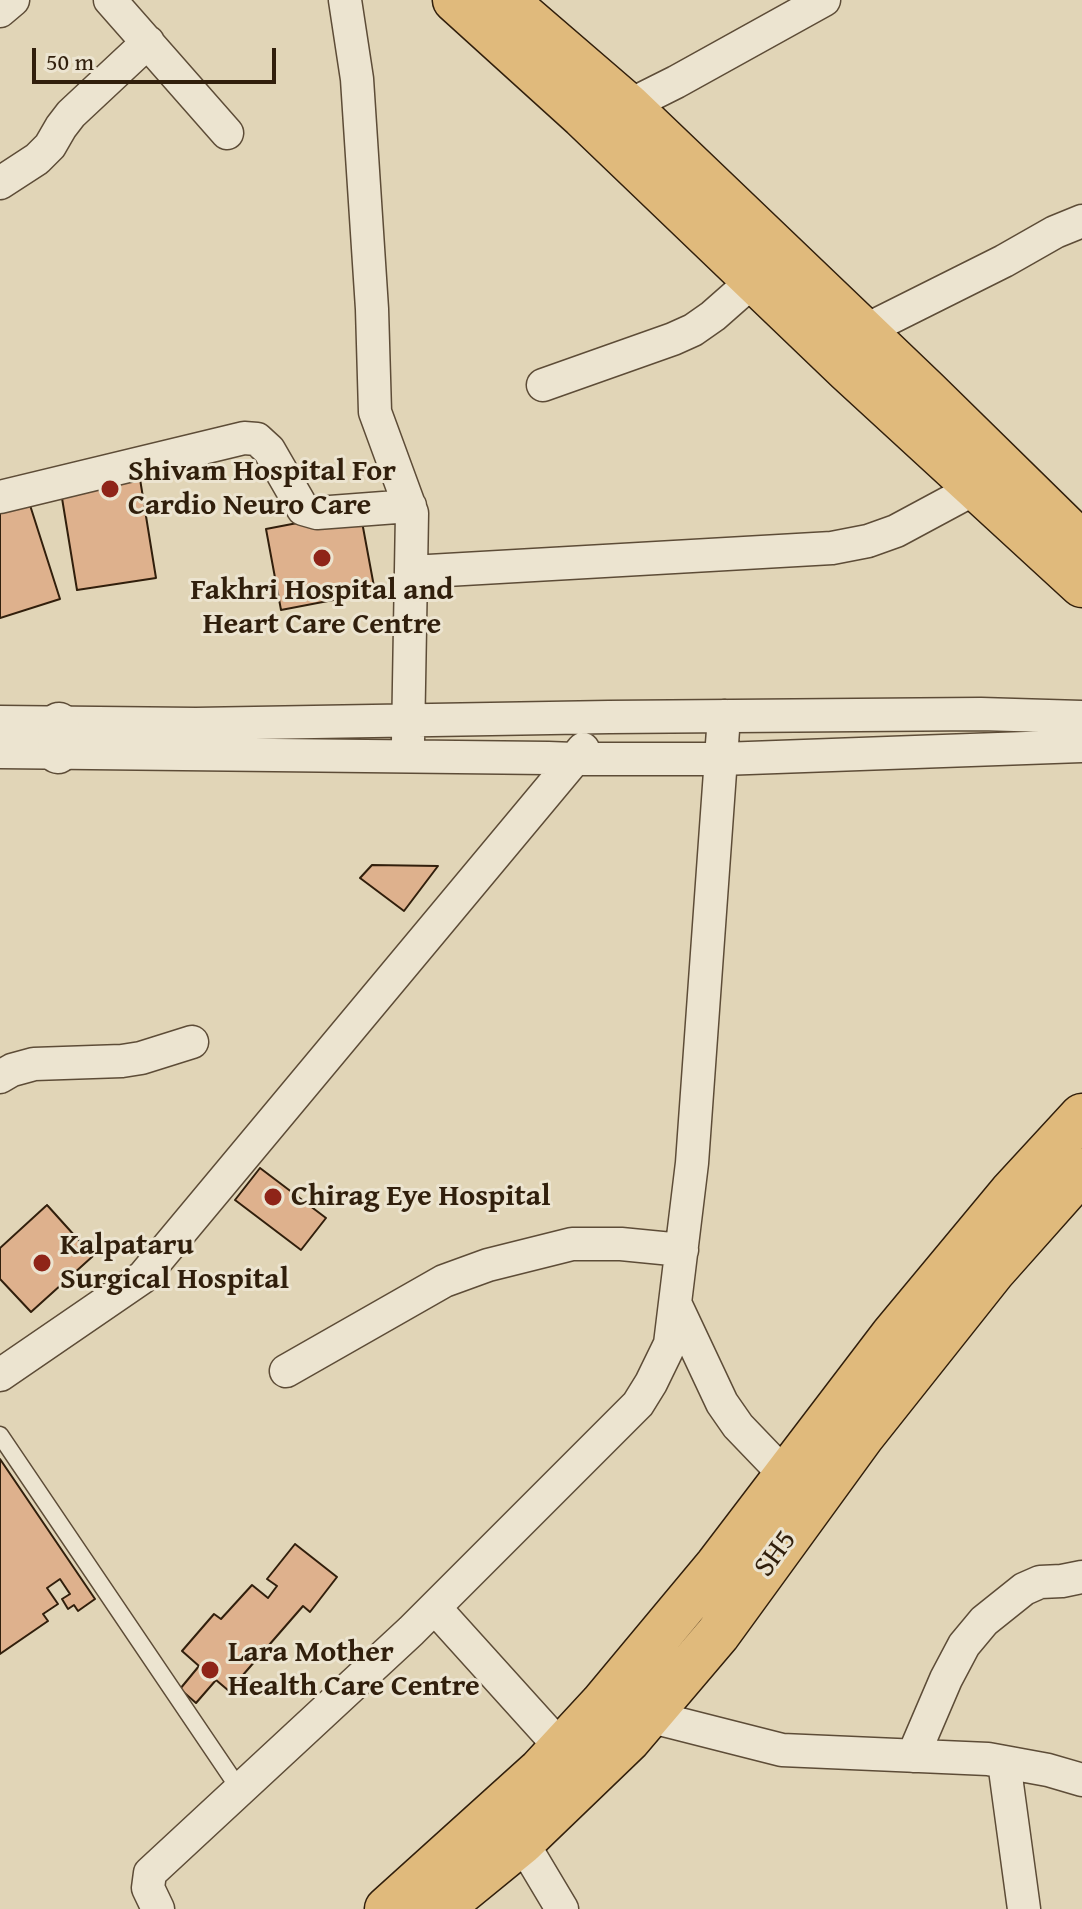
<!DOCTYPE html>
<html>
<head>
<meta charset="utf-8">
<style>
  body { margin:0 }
  #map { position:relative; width:1082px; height:1909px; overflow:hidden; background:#e1d5b7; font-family:"Gentium Book Plus",serif }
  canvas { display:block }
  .scale { position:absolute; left:32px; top:48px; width:244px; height:36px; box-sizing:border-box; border:4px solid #311f0c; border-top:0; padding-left:10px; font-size:24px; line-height:28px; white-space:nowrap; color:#311f0c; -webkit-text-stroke:6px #ece4d0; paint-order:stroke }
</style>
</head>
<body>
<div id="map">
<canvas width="1082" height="1909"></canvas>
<div class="scale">50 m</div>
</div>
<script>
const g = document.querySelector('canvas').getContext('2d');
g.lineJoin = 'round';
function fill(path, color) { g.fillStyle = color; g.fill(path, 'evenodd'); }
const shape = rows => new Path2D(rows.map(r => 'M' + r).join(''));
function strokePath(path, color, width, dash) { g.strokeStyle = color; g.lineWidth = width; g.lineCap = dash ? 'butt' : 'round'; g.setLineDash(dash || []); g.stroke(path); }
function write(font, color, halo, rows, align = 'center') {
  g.font = font + ' "Gentium Book Plus",serif'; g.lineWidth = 6; g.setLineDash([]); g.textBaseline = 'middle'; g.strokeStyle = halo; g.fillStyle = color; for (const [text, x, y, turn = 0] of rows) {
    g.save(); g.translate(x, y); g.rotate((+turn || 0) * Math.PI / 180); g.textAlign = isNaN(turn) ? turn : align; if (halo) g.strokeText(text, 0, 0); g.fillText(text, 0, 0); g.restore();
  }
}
const building = shape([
  [140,479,156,578,77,590,61,492,140,479],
  [29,502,60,599,0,618,0,511,29,502],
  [360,511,375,592,281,610,266,529,360,511],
  [372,865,438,866,404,911,360,878,372,865],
  [260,1168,326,1218,301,1250,235,1200,260,1168],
  [47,1205,93,1256,31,1312,0,1279,0,1248,47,1205],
  [0,1459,95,1599,78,1611,74,1605,68,1609,62,1599,70,1594,60,1579,47,1588,58,1604,43,1614,48,1621,0,1654,0,1459],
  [295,1544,337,1577,310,1612,303,1606,229,1691,216,1680,196,1703,180,1689,199,1666,182,1651,214,1614,221,1619,252,1585,268,1598,277,1586,267,1579,295,1544]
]);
fill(building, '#deb18d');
strokePath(building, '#311f0c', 2);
const service = shape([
  [0,1435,240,1790]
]);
const minor = shape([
  [110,0,227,133],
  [345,0,357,79,372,309,375,412,412,513,408,741],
  [0,11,13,0],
  [628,106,676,82,824,0],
  [0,183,37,159,50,146,61,127,71,114,148,42],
  [864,331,1004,261,1055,232,1082,221],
  [543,385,673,339,693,330,713,316,755,279],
  [0,497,244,438,257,439,269,450,303,509,317,513,410,506],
  [411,572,832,548,868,541,896,531,976,488],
  [0,722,196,724,609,717,981,714,1082,717],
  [0,752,548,758,574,759,721,759,1082,746],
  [0,1077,12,1070,34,1064,122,1061,141,1058,192,1042],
  [675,1303,722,1403,738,1426,786,1476,802,1489],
  [286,1371,444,1281,488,1265,572,1244,621,1244,682,1250],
  [0,1375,143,1277,583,749],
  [435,1608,575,1763],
  [631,1709,648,1716,782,1750,988,1759,1048,1770,1082,1780],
  [913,1756,946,1679,964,1645,984,1621,1024,1589,1040,1582,1062,1581,1082,1577],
  [1004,1762,1024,1909],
  [522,1842,562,1909],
  [158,1909,148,1888,150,1873,411,1631,638,1404,651,1383,670,1344,692,1163,724,716]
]);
const tertiary = shape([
  [58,753,59,723]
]);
const primary = shape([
  [455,0,583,116,848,370,1082,585],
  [505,0,628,106,927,392,1082,544],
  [387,1909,541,1770,602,1704,717,1566,893,1335,1011,1193,1082,1116],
  [440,1909,522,1842,628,1740,718,1634,862,1436,993,1271,1082,1171]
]);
strokePath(service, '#5d4c37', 19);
strokePath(minor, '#5d4c37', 35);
strokePath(tertiary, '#5d4c37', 43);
strokePath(primary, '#311f0c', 47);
strokePath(service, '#ece4d0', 16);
strokePath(minor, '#ece4d0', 32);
strokePath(tertiary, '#ece4d0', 40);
strokePath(primary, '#e0ba7c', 44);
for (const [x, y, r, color] of [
  [110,489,10,"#8f2418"],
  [322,558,10,"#8f2418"],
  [273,1197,10,"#8f2418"],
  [42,1263,10,"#8f2418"],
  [210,1670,10,"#8f2418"]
]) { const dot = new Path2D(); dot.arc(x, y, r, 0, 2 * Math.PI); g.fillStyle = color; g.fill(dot); strokePath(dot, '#ece4d0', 3); }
write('bold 30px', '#311f0c', '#ece4d0', [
  ["Shivam Hospital For",128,472],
  ["Cardio Neuro Care",128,506],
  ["Fakhri Hospital and",322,591,"center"],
  ["Heart Care Centre",322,625,"center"],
  ["Chirag Eye Hospital",291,1197],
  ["Kalpataru",60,1246],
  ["Surgical Hospital",60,1280],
  ["Lara Mother",228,1653],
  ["Health Care Centre",228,1687]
], 'left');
write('30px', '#311f0c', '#ece4d0', [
  ["SH5",776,1554,-54]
]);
</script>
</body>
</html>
